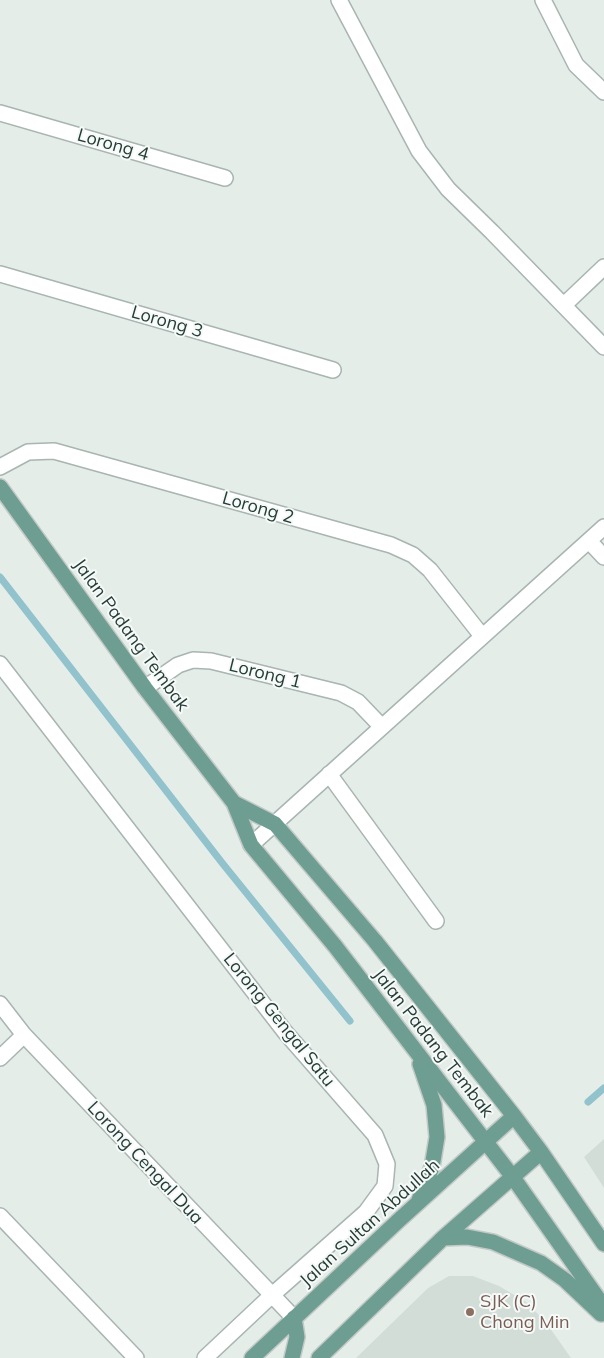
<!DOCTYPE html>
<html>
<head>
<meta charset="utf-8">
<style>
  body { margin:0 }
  canvas { display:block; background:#e5ede9 }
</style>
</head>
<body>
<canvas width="604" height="1358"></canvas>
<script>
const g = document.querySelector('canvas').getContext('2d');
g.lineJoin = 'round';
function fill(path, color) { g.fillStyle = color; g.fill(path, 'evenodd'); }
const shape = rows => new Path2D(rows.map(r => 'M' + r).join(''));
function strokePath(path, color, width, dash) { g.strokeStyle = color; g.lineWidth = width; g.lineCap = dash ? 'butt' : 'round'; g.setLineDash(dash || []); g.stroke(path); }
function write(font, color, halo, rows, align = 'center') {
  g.font = font + ' Mulish,sans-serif'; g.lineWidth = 4; g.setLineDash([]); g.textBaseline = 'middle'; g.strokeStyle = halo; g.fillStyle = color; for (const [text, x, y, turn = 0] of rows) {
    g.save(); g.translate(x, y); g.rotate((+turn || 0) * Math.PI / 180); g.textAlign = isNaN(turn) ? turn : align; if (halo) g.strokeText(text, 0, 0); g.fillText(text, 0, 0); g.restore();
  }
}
fill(shape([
  [604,1139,604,1188,584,1157],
  [449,1276,473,1276,499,1286,526,1302,545,1321,571,1358,356,1358,428,1288]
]), '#d3ddd8');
strokePath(shape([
  [0,577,223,864,350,1021],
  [588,1102,604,1088]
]), '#92c2cc', 7);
const minor = shape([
  [339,0,419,151,448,189,492,232,604,347],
  [543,0,576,65,604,92],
  [0,113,225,178],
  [0,274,333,370],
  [564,305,604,267],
  [0,467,28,452,54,451,391,545,413,555,430,570,482,636],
  [589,541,604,557],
  [0,664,285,1032,375,1135,387,1164,385,1186,366,1212,271,1296,205,1358],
  [145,688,178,665,193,660,211,661,341,693,358,702,381,726],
  [329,774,436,921],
  [251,845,604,527],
  [0,1004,24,1035,294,1318],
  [0,1058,24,1035],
  [0,1216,136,1358]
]);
const major = shape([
  [0,487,145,688,234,803,251,845,335,946,512,1176,604,1307],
  [234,803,275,824,375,941,514,1116,541,1152,604,1244],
  [419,1200,432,1167,437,1137,434,1105,420,1064],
  [443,1238,467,1237,493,1242,541,1263,565,1280,601,1314],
  [252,1358,398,1221,514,1116],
  [292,1358,297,1337,294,1318],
  [319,1358,443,1238,541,1152]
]);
strokePath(minor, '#a8b5b0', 18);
strokePath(major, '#c2c9c7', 18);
strokePath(minor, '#fff', 15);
strokePath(major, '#6e9e92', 15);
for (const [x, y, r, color] of [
  [470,1312,5,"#8d6e63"]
]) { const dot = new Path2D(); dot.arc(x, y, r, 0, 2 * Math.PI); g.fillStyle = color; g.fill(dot); strokePath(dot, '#f5f9f7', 2); }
write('18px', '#263d37', '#f5f9f7', [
  ["Lorong 4",113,145,16],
  ["Lorong 3",167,322,16],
  ["Lorong 2",258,508,16],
  ["Jalan Padang Tembak",131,635,54],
  ["Lorong 1",265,674,14],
  ["Lorong Gengal Satu",279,1020,51],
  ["Jalan Padang Tembak",433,1043,52],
  ["Lorong Cengal Dua",145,1163,47],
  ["Jalan Sultan Abdullah",370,1223,-42]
]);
write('18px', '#785e54', '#f5f9f7', [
  ["SJK (C)",480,1302],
  ["Chong Min",480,1323]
], 'left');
</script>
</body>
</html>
